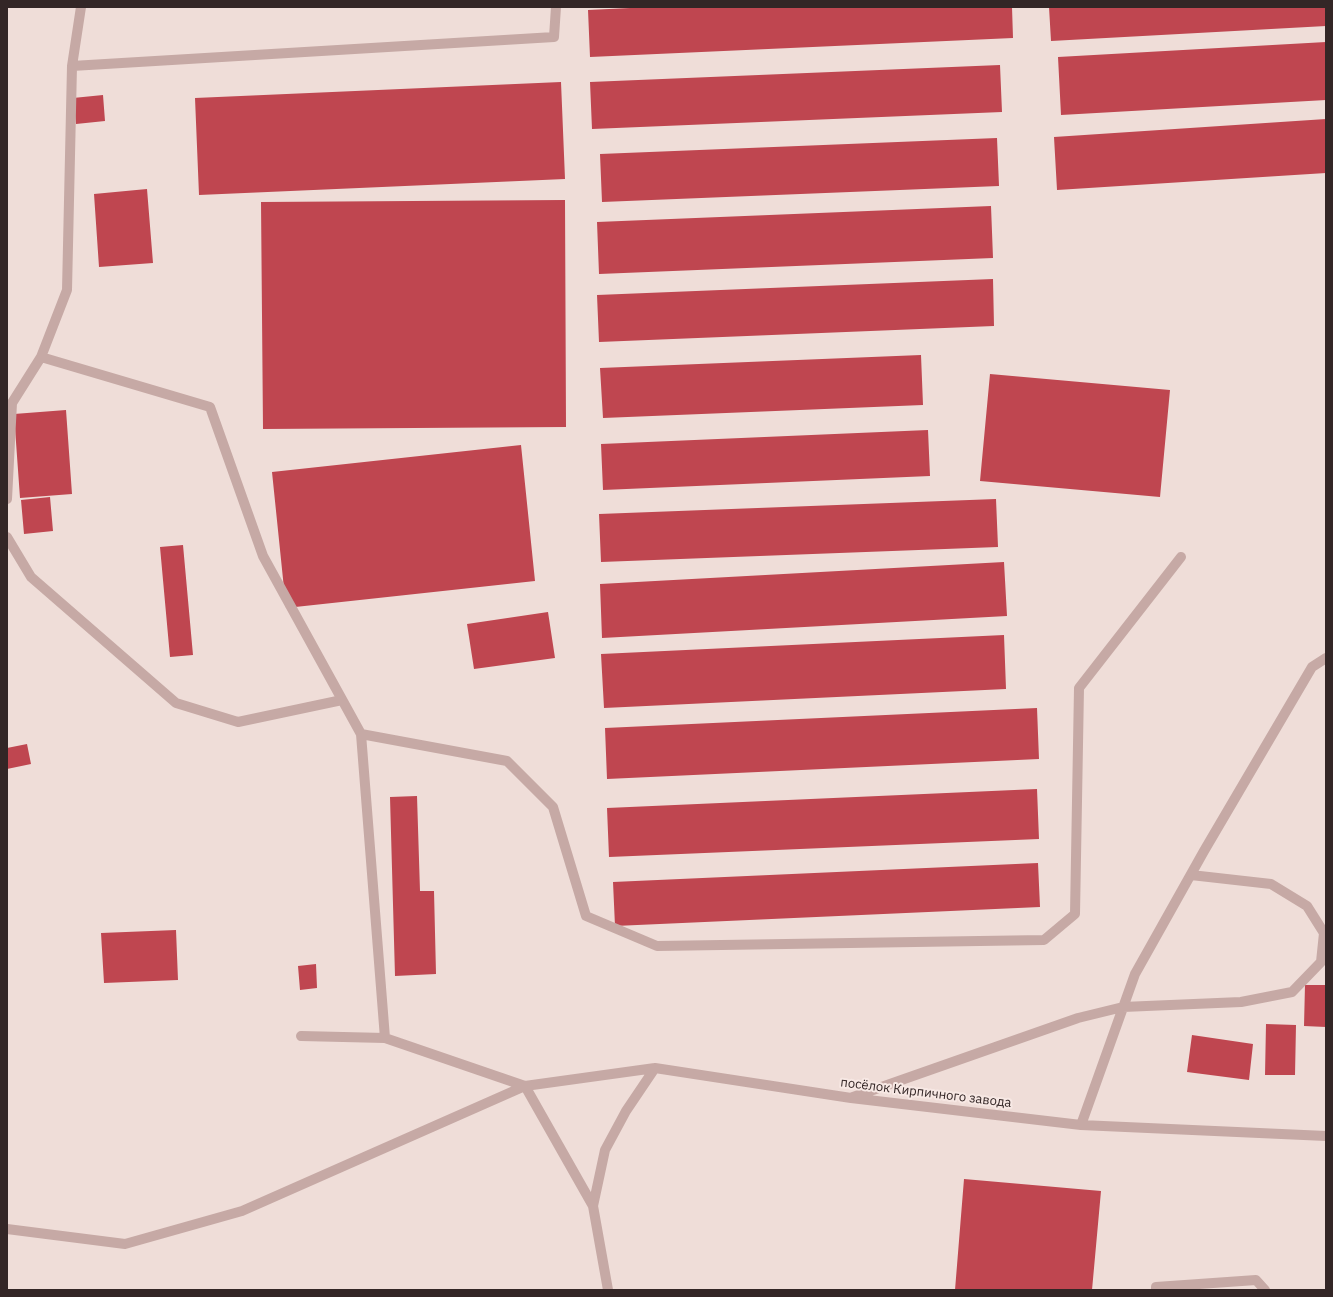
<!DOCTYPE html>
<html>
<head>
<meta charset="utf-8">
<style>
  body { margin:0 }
  #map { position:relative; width:1333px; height:1297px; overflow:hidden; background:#efddd8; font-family:"IBM Plex Sans",sans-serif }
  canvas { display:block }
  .frame { position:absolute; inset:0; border:8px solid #332626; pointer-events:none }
</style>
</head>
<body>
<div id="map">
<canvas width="1333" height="1297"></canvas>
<div class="frame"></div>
</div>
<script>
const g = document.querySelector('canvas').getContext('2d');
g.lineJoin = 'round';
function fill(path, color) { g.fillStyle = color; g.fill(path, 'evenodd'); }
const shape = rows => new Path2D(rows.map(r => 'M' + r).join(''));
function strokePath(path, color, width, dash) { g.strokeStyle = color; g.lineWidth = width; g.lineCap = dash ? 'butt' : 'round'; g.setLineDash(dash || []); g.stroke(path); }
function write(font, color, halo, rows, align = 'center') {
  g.font = font + ' "IBM Plex Sans",sans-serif'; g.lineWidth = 4; g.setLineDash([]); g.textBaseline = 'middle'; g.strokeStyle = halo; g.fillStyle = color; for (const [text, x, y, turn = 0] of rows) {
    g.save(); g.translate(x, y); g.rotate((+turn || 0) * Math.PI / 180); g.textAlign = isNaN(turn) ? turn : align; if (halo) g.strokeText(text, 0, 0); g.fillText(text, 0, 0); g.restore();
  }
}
fill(shape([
  [651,7,1012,7,1013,38,590,57,588,10],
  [1049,7,1326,7,1326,26,1051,41],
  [1326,42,1326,100,1061,115,1058,57],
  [1000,65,1002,112,592,129,590,82],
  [561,82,565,179,199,195,195,98],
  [103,95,105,121,76,124,73,98],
  [1326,119,1326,173,1057,190,1054,137],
  [997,138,999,186,602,202,600,154],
  [147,189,153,263,99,267,94,194],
  [565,200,566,427,263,429,261,202],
  [991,206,993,258,599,274,597,222],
  [993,279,994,326,599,342,597,295],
  [921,355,923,405,603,418,600,368],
  [990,374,1170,390,1160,497,980,481],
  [66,410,72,494,20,498,14,414],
  [928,430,930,476,603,490,601,444],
  [521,445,535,581,286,608,272,472],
  [50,497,53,531,24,534,21,500],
  [996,499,998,547,601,562,599,514],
  [183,545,193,655,170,657,160,547],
  [1004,562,1007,616,602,638,600,584],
  [548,612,555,658,474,669,467,624],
  [1004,635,1006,689,604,708,601,654],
  [1037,708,1039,759,607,779,605,728],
  [27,744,31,764,7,769,7,748],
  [1037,789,1039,839,609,857,607,808],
  [417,796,420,891,434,891,436,974,395,976,390,797],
  [1038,863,1040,907,615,926,613,882],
  [176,930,178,980,104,983,101,933],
  [316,964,317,988,300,990,298,966],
  [1305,985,1326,985,1326,1027,1304,1026],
  [1266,1024,1296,1025,1295,1075,1265,1075],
  [1192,1035,1253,1044,1249,1080,1187,1072],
  [964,1179,1101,1191,1092,1290,955,1290]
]), '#bf4650');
strokePath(shape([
  [81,7,72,66,67,290,41,357,210,407,263,556,361,734,385,1038],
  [72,66,554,37,556,7],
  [7,499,12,403,41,357],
  [7,537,31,577,176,703,238,722,342,700],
  [361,734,507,761,553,807,586,916,657,946,1044,940,1075,914,1079,688,1181,557],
  [301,1036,385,1038,525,1086,593,1206,608,1290],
  [853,1097,1078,1018,1123,1007,1241,1002,1292,992,1321,962,1324,933,1307,906,1271,884,1191,875],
  [1081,1125,1135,974,1204,851,1312,667,1326,658],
  [593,1206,605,1150,626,1111,655,1068],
  [7,1229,125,1244,242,1211,525,1086,655,1068,851,1098,1081,1125,1326,1136],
  [1156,1290,1156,1287,1256,1280,1265,1290]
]), '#c6a9a5', 10);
write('13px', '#332626', '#f7e8e4', [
  ["посёлок Кирпичного завода",926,1093,7]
]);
</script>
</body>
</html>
